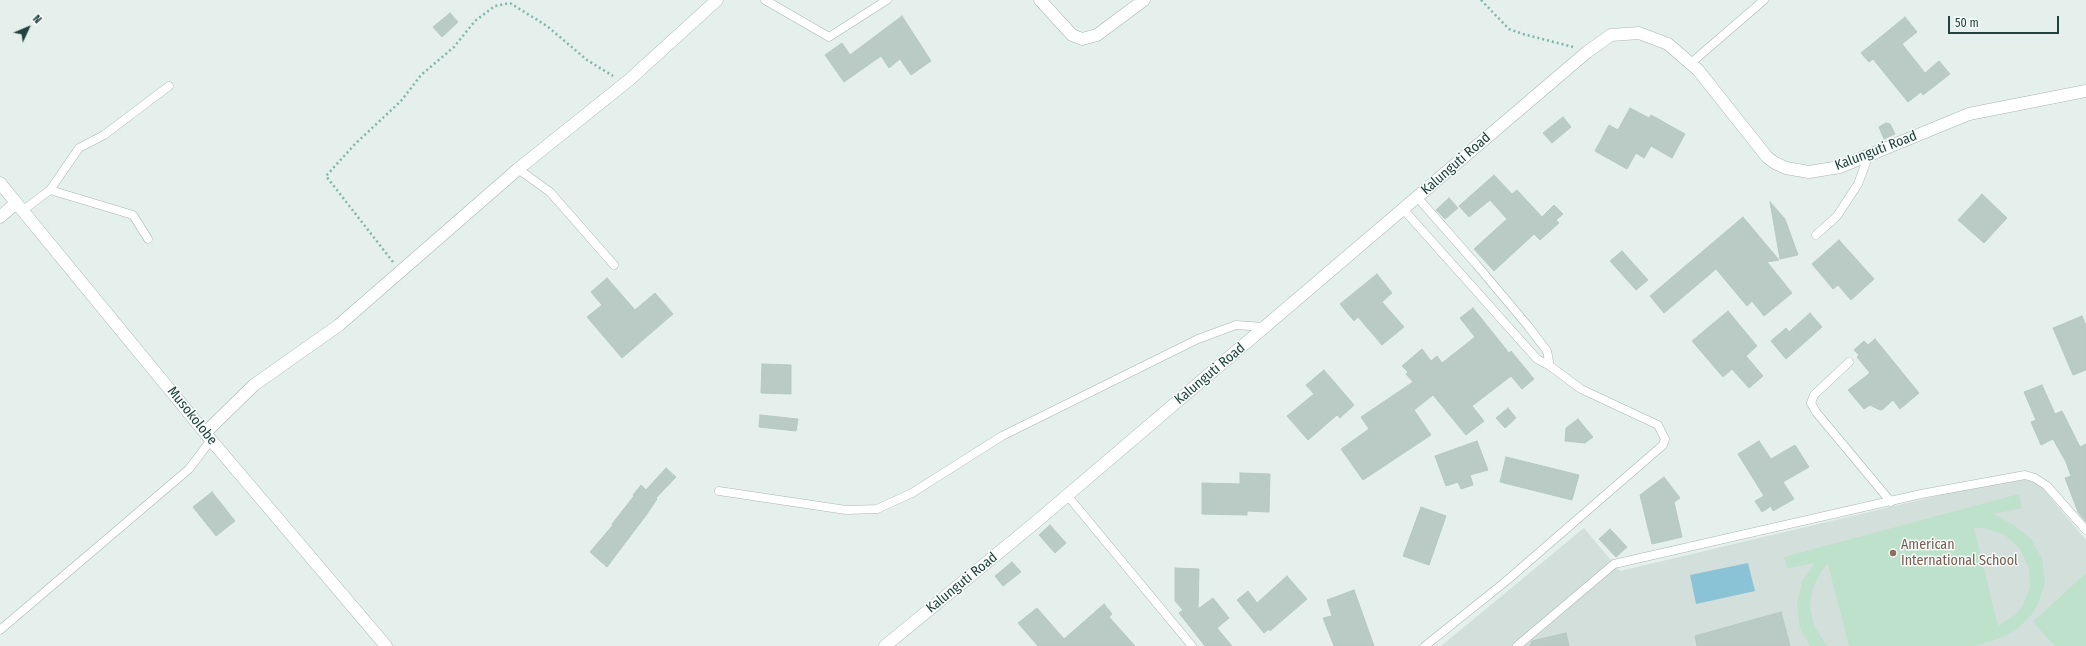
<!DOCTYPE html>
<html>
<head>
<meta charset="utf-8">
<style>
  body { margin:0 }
  #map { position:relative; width:2086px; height:646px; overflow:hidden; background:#e5efeb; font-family:"Fira Sans Condensed",sans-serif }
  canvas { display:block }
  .north { position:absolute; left:8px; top:8px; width:40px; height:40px; -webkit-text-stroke:3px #f6fbf9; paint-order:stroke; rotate:46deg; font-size:11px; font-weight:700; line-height:16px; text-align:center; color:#22423d }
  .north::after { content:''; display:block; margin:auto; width:14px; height:18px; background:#22423d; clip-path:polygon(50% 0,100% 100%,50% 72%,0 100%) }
  .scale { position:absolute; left:1948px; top:16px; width:111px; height:18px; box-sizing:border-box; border:2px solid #22423d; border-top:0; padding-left:5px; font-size:12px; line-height:14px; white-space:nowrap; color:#22423d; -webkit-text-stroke:3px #f6fbf9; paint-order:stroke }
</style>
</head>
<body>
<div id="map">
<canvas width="2086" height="646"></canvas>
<div class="north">N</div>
<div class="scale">50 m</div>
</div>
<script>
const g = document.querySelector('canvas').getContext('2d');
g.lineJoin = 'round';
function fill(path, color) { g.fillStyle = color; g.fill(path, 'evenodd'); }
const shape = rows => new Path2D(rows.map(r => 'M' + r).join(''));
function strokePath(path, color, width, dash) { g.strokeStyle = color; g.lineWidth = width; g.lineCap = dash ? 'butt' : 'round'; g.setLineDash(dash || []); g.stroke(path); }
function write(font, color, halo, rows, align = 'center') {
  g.font = font + ' "Fira Sans Condensed",sans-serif'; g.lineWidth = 3; g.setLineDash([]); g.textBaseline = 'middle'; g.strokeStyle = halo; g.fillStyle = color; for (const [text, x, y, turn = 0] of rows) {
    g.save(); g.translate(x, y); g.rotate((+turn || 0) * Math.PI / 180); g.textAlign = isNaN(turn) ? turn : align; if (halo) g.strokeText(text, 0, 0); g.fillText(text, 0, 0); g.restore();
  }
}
fill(shape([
  [2021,476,2041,486,2086,540,2086,646,1441,646,1584,528,1620,571]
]), '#d3dfdb');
fill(shape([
  [2019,494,2022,508,1993,514,2014,525,2031,539,2042,559,2045,582,2038,604,2032,614,2016,630,2003,637,1976,646,1849,646,1828,564,1822,570,1813,587,1810,606,1814,626,1827,646,1810,646,1800,628,1797,605,1802,582,1815,563,1787,568,1784,557],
  [1974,528,1984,528,2005,535,2020,549,2029,568,2030,588,2022,607,2015,615,1998,626],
  [2086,573,2086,646,2055,646,2033,622]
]), '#bde1ca');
fill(shape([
  [1748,563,1755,591,1696,604,1690,575]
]), '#8ac3d6');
const building = shape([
  [450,13,458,22,442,37,433,27,450,13],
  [902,16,931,61,911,75,900,59,889,68,881,56,844,82,825,55,842,43,850,55,902,16],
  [1905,17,1917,32,1902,44,1925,73,1939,61,1950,74,1923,95,1921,92,1908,102,1873,59,1869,62,1861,53,1905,17],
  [1630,108,1649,118,1651,115,1685,134,1672,158,1651,146,1644,158,1636,153,1627,169,1595,151,1609,125,1618,130,1630,108],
  [1563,117,1571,127,1552,143,1543,133,1563,117],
  [1886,123,1890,124,1895,134,1884,139,1879,127,1886,123],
  [1494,175,1512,194,1517,190,1542,217,1554,205,1563,214,1556,220,1559,223,1540,240,1534,234,1494,271,1474,249,1507,219,1490,200,1469,217,1459,206,1494,175],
  [1982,194,2007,218,1984,243,1958,220,1982,194],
  [1449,198,1458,208,1445,219,1436,210,1449,198],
  [1770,202,1785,219,1798,255,1780,259,1770,202],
  [1743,217,1779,260,1767,262,1792,293,1764,316,1752,301,1747,306,1716,269,1664,313,1650,296,1743,217],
  [1839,240,1874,279,1851,300,1838,285,1833,289,1812,264,1839,240],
  [1622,251,1648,280,1636,290,1610,261,1622,251],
  [1377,274,1392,293,1382,302,1404,327,1382,345,1358,317,1354,321,1340,304,1377,274],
  [607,278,635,310,655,293,673,314,622,358,587,317,602,305,591,292,607,278],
  [1473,308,1509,353,1511,351,1534,379,1522,389,1511,376,1472,406,1484,421,1466,435,1433,395,1414,410,1431,435,1363,480,1341,449,1369,429,1361,417,1413,382,1406,374,1408,372,1402,366,1422,349,1431,361,1437,356,1442,363,1475,337,1460,318,1473,308],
  [1728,311,1757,346,1746,356,1763,376,1749,388,1732,369,1723,377,1692,341,1728,311],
  [1810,313,1822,327,1786,359,1771,341,1786,328,1789,332,1810,313],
  [2082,316,2086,326,2086,370,2073,375,2053,328,2082,316],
  [1875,339,1919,393,1900,409,1893,400,1882,410,1878,409,1870,405,1864,409,1848,390,1870,373,1857,357,1859,355,1854,350,1864,341,1868,345,1875,339],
  [762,364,791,365,791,394,761,393,762,364],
  [1324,370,1354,405,1340,418,1337,415,1308,440,1287,416,1314,394,1306,385,1324,370],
  [2042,385,2055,414,2062,411,2080,447,2086,444,2086,522,2078,512,2065,478,2071,476,2066,462,2053,439,2041,445,2031,422,2036,420,2024,392,2042,385],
  [1508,408,1516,418,1505,428,1496,418,1508,408],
  [760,415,798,419,796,431,759,427,760,415],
  [1578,419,1593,437,1585,443,1565,441,1566,428,1578,419],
  [1477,441,1488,470,1470,475,1473,485,1461,489,1458,482,1446,486,1435,456,1477,441],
  [1759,441,1771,459,1795,445,1809,467,1783,482,1794,499,1773,511,1771,506,1762,512,1755,501,1764,496,1738,454,1759,441],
  [1506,457,1579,475,1572,500,1500,482,1506,457],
  [666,468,676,477,656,498,657,499,647,514,607,567,590,552,613,525,612,524,634,496,633,495,641,485,646,490,666,468],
  [1240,473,1270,474,1269,512,1247,511,1247,515,1202,514,1202,483,1240,484,1240,473],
  [1664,477,1680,498,1674,502,1682,537,1652,544,1640,495,1664,477],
  [212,492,235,521,216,536,193,507,212,492],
  [1421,507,1446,516,1429,565,1403,556,1421,507],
  [1050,525,1066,543,1055,553,1039,535,1050,525],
  [1610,529,1627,547,1616,557,1599,539,1610,529],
  [1012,562,1021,572,1003,586,995,576,1012,562],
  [1175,568,1199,569,1198,609,1213,598,1229,618,1217,628,1232,646,1205,646,1179,613,1183,610,1175,601,1175,568],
  [1287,576,1307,599,1270,631,1269,629,1264,633,1237,600,1248,591,1257,603,1287,576],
  [1354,590,1374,646,1334,646,1323,618,1332,616,1327,600,1354,590],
  [1104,604,1112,614,1109,617,1135,646,1038,646,1018,623,1037,608,1064,639,1104,604],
  [1781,612,1790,646,1697,646,1695,636,1781,612],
  [1566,633,1569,646,1530,646,1532,641,1566,633]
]);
fill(building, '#bacac5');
strokePath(building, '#b6c9c3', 1);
const service = shape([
  [765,0,829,37,887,0],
  [1691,63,1764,0],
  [518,169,550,192,614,265],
  [50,190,133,215,148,239],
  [1417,197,1476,264,1528,326,1547,351,1550,366],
  [1403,209,1537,359,1550,366,1581,389,1658,425,1665,439,1663,445,1505,582,1425,646],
  [22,211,50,190,79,148,104,135,169,86],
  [1816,235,1837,216,1858,184,1868,157],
  [1849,362,1814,395,1811,403,1816,412,1891,502],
  [719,491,846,510,877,509,912,493,1002,436,1198,339,1236,325,1265,327],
  [1067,495,1192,646],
  [0,630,189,469,211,440],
  [1517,646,1614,564,1921,494,2025,475,2035,478,2047,486,2086,530]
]);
const minor = shape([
  [1040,0,1072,35,1082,39,1097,35,1144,0],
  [0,183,211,440,386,646],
  [0,217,15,204],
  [206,432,254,385,339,325,518,169,629,80,717,0],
  [885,646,1036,522,1587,52,1611,35,1639,33,1668,44,1698,70,1767,157,1775,163,1786,168,1809,172,1840,167,1969,114,2086,91]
]);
strokePath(service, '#a7b8b3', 9);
strokePath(minor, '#a7b8b3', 13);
strokePath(shape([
  [1481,0,1509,29,1523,34,1573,47],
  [393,262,326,176,355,144,401,101,421,75,454,47,475,21,495,6,510,3,547,26,587,60,613,76]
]), '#83b4aa', 2.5, [2, 3]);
strokePath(service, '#fff', 8);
strokePath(minor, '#fff', 12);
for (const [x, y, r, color] of [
  [1893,553,4,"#8d6e63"]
]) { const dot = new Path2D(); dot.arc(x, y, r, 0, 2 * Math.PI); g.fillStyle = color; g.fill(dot); strokePath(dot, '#f6fbf9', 1.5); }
write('14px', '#22423d', '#f6fbf9', [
  ["Kalunguti Road",1876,151,-21],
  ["Kalunguti Road",1456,164,-41],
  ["Kalunguti Road",1210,374,-40],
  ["Musokolobe",192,416,51],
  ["Kalunguti Road",962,583,-39]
]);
write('14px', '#785e54', '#f6fbf9', [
  ["American",1901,545],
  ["International School",1901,561]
], 'left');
</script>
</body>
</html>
